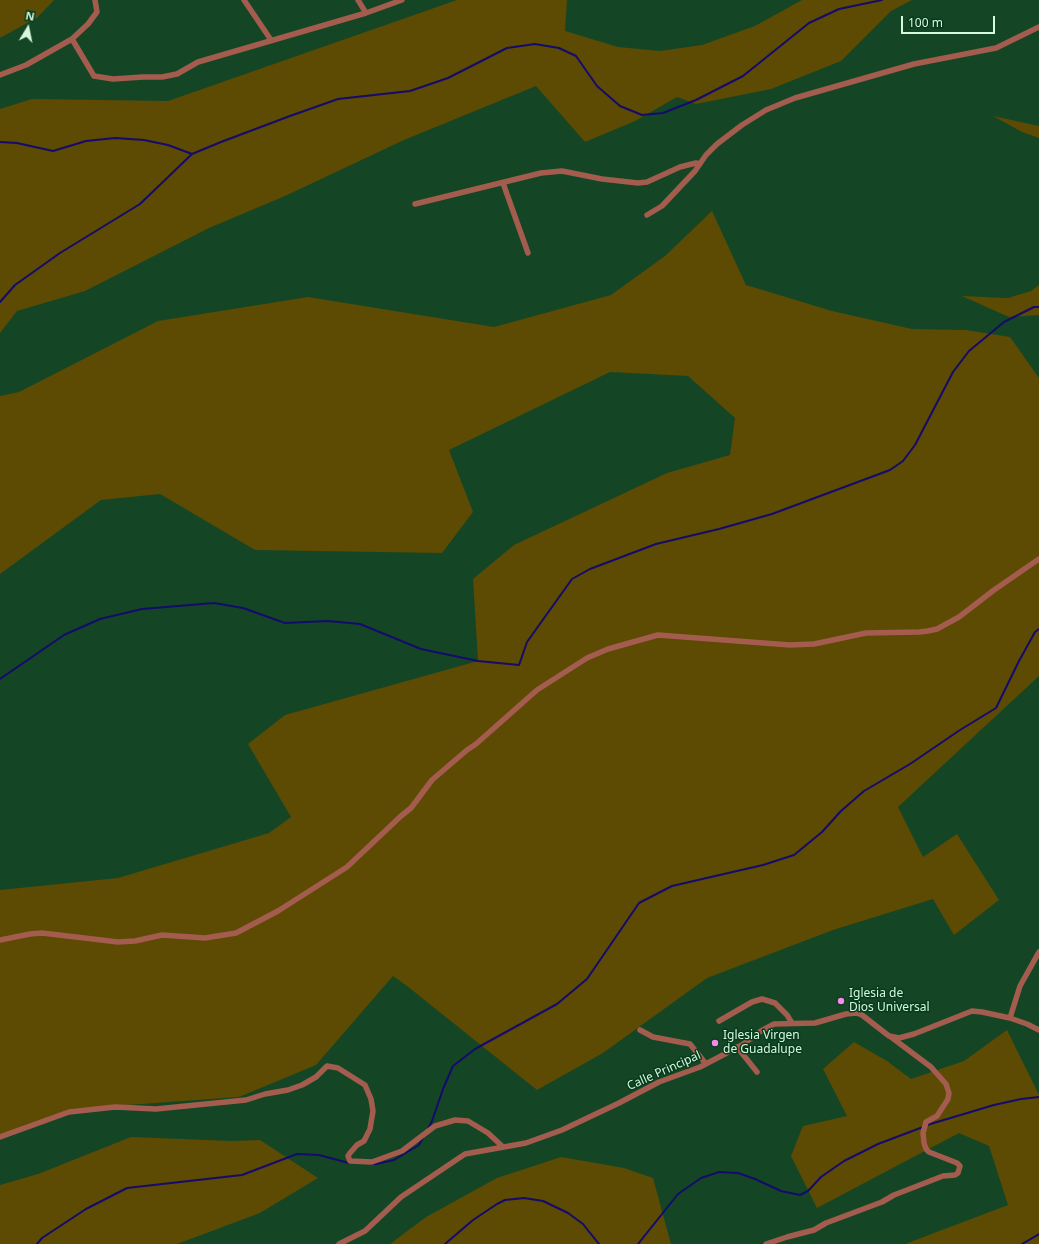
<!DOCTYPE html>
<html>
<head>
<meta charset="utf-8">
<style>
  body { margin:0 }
  #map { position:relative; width:1039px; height:1244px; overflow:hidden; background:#144626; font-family:"Noto Sans",sans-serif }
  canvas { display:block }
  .north { position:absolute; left:8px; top:8px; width:40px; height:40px; -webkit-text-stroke:3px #063b1c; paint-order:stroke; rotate:10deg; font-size:11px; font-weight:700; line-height:16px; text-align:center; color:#d7f7df }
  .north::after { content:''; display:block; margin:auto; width:14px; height:18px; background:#d7f7df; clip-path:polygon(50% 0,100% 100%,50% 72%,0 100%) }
  .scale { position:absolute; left:901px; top:16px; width:94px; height:18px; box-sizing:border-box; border:2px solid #d7f7df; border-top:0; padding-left:5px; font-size:12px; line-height:14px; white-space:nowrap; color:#d7f7df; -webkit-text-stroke:3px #063b1c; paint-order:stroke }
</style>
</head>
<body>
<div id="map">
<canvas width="1039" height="1244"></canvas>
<div class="north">N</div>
<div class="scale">100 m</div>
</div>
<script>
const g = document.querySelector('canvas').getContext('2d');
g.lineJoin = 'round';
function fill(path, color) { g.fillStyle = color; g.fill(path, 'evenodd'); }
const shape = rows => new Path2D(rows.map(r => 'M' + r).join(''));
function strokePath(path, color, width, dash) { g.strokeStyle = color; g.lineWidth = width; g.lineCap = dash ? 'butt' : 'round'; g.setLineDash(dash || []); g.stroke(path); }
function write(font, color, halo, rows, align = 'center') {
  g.font = font + ' "Noto Sans",sans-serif'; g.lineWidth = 3; g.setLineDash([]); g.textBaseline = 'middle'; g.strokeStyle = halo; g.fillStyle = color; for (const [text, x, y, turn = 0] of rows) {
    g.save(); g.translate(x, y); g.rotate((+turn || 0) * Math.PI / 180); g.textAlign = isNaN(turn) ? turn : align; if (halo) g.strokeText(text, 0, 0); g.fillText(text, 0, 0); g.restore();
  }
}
fill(shape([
  [0,0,54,0,38,17,0,38],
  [457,0,567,0,565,31,618,47,660,51,702,45,755,26,802,0,912,0,891,11,841,61,771,89,696,104,677,97,635,121,585,142,536,86,404,140,285,196,209,228,85,291,17,311,0,333,0,109,32,99,168,101],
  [993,116,1039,126,1039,138,1022,132],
  [712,211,746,285,832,311,912,329,966,330,1010,337,1039,378,1039,676,898,807,923,857,957,834,999,900,954,935,933,899,833,930,707,978,603,1053,537,1090,407,986,393,976,316,1065,239,1097,72,1109,0,1136,0,890,118,878,269,833,291,817,248,744,285,715,478,661,473,579,514,545,667,473,730,455,735,418,688,376,610,372,449,450,473,512,442,553,255,550,160,494,101,500,0,574,0,396,19,392,158,321,308,297,494,327,611,295,665,256],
  [1039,285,1039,315,1009,317,962,296,1008,298,1031,291],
  [1007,1030,1039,1095,1039,1244,905,1244,1008,1205,989,1146,959,1133,817,1208,791,1156,803,1126,847,1116,823,1069,854,1042,887,1061,911,1079,964,1061],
  [131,1137,232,1141,260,1140,318,1178,260,1213,177,1244,0,1244,0,1185,38,1174],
  [561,1157,624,1168,653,1178,671,1244,390,1244,426,1217,497,1178]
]), '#5d4a03');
strokePath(shape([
  [0,142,17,143,53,151,86,141,115,138,144,140,168,145,192,154],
  [0,302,15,285,60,253,140,204,192,154,221,142,290,116,338,99,410,91,448,78,507,48,535,44,559,48,576,56,597,86,620,106,642,115,663,113,696,100,743,76,809,23,839,9,882,0],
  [0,679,64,635,100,619,142,609,214,603,243,608,285,623,328,621,360,624,421,649,478,661,519,665,527,642,572,579,590,569,656,544,719,529,772,514,890,470,903,461,915,445,953,372,969,351,1004,322,1034,307,1039,307],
  [927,1125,994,1105,1021,1099,1039,1097],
  [428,1129,432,1121,443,1089,453,1066,475,1049,557,1004,587,979,639,903,672,886,763,865,794,855,822,832,841,811,864,791,910,764,960,730,996,708,1019,661,1035,632,1039,629],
  [372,1164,376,1164,394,1160,419,1145,423,1138],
  [37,1244,42,1238,86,1209,127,1188,242,1175,297,1154,319,1155,349,1163],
  [445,1244,473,1220,497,1204,505,1200,524,1198,543,1201,568,1213,583,1224,599,1244],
  [638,1244,678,1194,701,1178,719,1172,738,1173,755,1179,781,1191,800,1195,808,1191,821,1177,844,1161,878,1144,923,1127],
  [1022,1244,1039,1234]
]), '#140b6d', 2);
strokePath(shape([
  [244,0,271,40],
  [358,0,366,13],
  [72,39,94,76,113,79,143,77,162,77,177,74,198,62,366,13,402,0],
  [0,75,26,65,72,39,88,24,97,12,95,0],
  [503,183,528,253],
  [415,204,541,173,562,171,602,179,638,183,647,182,680,167,696,163,700,164],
  [647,215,662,206,695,171,706,155,717,144,742,125,766,110,795,98,914,64,996,48,1039,27],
  [0,940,30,934,42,933,118,942,135,941,162,935,205,938,236,933,278,911,347,867,401,816,411,808,432,780,467,750,476,744,537,690,587,658,608,649,658,635,790,645,814,644,866,633,919,632,928,631,937,629,959,617,994,590,1039,559],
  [1010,1018,1020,986,1039,952],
  [719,1021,752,1002,762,999,775,1003,787,1015,792,1023],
  [640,1030,653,1037,690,1044,706,1064],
  [737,1047,757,1072],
  [0,1137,69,1112,115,1107,156,1109,246,1100,265,1094,288,1090,302,1085,316,1077,327,1066,338,1068,365,1085,371,1099,373,1111,370,1129,364,1141,357,1145,350,1153,348,1156,350,1161,372,1162,402,1151,435,1126,455,1120,468,1121,488,1133,503,1147],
  [339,1244,365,1231,401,1197,465,1154,526,1143,562,1130,619,1103,659,1082,700,1067,742,1045,761,1031,774,1024,815,1023,846,1014,856,1013,862,1015,889,1036,899,1038,914,1034,972,1011,982,1012,1010,1018,1027,1024,1039,1030],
  [766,1244,787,1237,814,1230,826,1223,882,1202,894,1195,943,1176,955,1175,958,1173,960,1166,957,1163,929,1152,926,1149,924,1143,923,1133,926,1122,937,1116,948,1099,949,1093,946,1084,931,1067,891,1037]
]), '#a35c4e', 5.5);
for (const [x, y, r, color] of [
  [841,1001,4,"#f888e9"],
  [715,1043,4,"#f888e9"]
]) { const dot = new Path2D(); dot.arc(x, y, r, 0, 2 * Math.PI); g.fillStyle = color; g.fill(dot); strokePath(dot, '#063b1c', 1.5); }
write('12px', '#d7f7df', '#063b1c', [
  ["Iglesia de",849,994],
  ["Dios Universal",849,1008],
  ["Iglesia Virgen",723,1036],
  ["de Guadalupe",723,1050]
], 'left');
write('12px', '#d7f7df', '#063b1c', [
  ["Calle Principal",664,1071,-24]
]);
</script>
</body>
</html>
